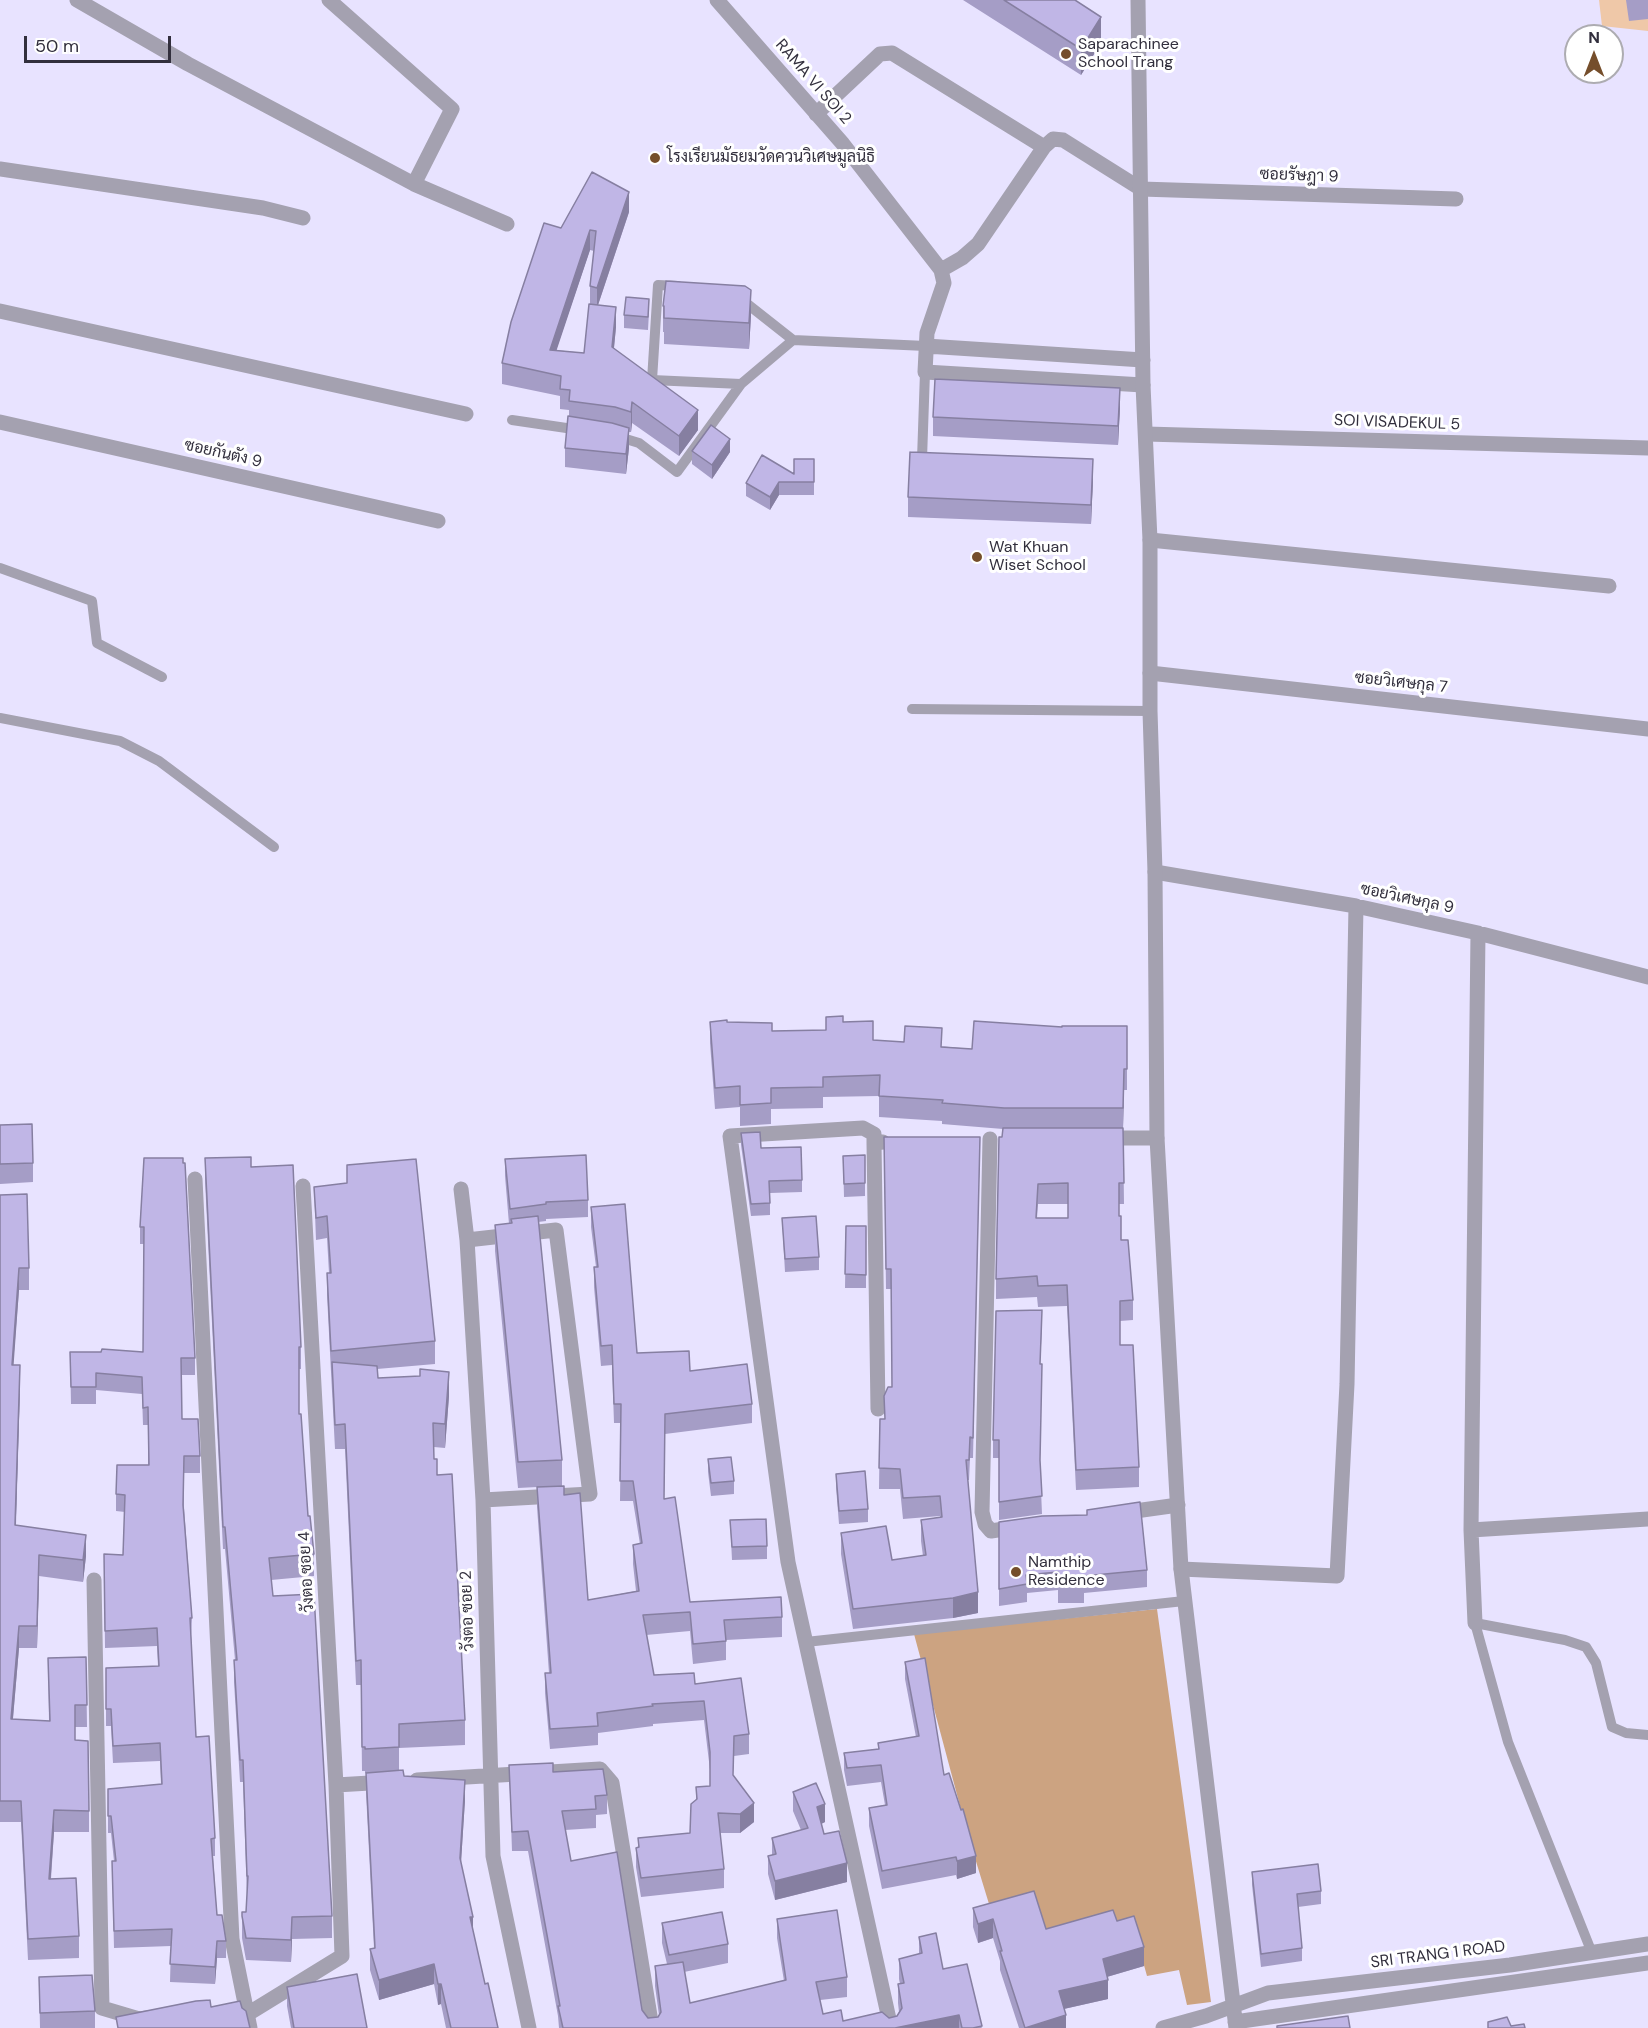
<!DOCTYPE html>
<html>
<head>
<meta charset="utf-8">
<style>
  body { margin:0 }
  #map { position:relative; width:1648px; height:2028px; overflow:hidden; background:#e8e3ff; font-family:"DM Sans",sans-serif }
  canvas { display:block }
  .north { position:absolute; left:1564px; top:24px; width:60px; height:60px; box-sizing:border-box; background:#fff; border:2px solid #adacb1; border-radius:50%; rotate:0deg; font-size:16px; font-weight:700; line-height:24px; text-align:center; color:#322f3d }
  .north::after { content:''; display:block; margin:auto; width:21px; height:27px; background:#754e2b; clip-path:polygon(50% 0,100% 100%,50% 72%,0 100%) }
  .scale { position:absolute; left:24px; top:36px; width:147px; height:27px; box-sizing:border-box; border:3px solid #322f3d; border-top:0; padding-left:8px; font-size:18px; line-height:21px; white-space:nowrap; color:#322f3d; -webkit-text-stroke:4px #fff; paint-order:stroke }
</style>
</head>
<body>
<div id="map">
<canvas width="1648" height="2028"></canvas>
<div class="north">N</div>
<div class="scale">50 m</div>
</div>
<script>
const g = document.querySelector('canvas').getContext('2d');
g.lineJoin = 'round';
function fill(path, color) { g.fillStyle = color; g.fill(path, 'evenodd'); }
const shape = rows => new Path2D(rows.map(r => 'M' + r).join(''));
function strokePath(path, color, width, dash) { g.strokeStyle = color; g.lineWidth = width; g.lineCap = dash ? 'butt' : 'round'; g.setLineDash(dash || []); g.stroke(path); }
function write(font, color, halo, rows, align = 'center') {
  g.font = font + ' "DM Sans",Sarabun,sans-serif'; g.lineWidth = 6; g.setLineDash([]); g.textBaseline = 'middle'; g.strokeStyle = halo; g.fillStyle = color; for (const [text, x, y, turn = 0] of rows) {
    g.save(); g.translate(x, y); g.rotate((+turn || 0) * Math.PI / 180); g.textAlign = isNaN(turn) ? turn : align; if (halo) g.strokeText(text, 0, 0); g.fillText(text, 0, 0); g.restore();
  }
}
fill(shape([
  [1599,0,1648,0,1648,31,1602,26]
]), '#efc8a8');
fill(shape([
  [1157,1609,1211,2002,1187,2005,1179,1970,1147,1976,1133,1926,1052,1946,993,1917,967,1832,914,1634]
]), '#cca381');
strokePath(shape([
  [678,286,658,285,652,380,741,384,793,340,926,346],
  [741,299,793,340],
  [925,372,922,459,927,459],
  [512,420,580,430],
  [616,436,639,443,677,472,741,384],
  [0,568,92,601,97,643,162,677],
  [912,709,1150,711],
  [0,718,120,741,159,761,274,847],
  [806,1642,1184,1601],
  [1592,1953,1508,1742,1475,1623,1565,1640,1586,1647,1596,1663,1612,1727,1626,1733,1648,1735]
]), '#a4a1b0', 10);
strokePath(shape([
  [77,0,188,64,414,184,507,224],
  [329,0,452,109,414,184],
  [717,0,843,144,941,270,944,283,927,333,925,372,1143,385],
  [816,114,880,54,892,53,1044,147],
  [0,169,263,208,303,218],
  [941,270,962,258,978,244,1044,147,1053,139,1063,140,1141,189,1456,199],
  [0,311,466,414],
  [926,346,1143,360],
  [0,422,438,521],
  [1146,434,1648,448],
  [1150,540,1609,586],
  [1150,673,1648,729],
  [1155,872,1356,906,1478,933,1648,977],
  [1102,1138,1157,1138],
  [990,1139,982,1512,985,1524,991,1531,1017,1527],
  [874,1143,874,1134,863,1128,730,1136,788,1562,891,2028],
  [195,1179,232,1939,250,2028],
  [461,1189,467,1240,483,1500,493,1856,529,2028],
  [467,1240,556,1230,590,1494,483,1500],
  [878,1409,874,1143,883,1142],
  [1121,1513,1178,1505],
  [1471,1530,1648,1519],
  [1181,1569,1337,1576,1347,1384,1356,906],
  [94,1580,102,2008,139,2019,147,2018],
  [1475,1623,1471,1530,1478,933],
  [417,1780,600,1769,612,1783,652,2028],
  [336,1785,387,1782],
  [228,2015,246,2015,342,1956,336,1785,303,1186]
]), '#a4a1b0', 15);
strokePath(shape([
  [1138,0,1143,385,1150,540,1150,711,1155,872,1157,1138,1181,1569,1236,2028],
  [1235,2022,1648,1963],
  [1163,2028,1206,2016,1268,1993,1510,1965,1648,1944]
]), '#a4a1b0', 15);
fill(shape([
  [963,0,1075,0,1101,43,1081,75],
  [1626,0,1648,0,1648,19,1629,21],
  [629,212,598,305,616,327,614,348,698,430,679,456,632,423,631,432,629,432,629,448,626,474,565,467,565,448,569,416,569,410,560,409,560,396,502,384,502,363,561,228],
  [590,250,594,251,590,286,590,304,584,353,556,350],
  [663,306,751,316,749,349,664,344,664,332,663,332],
  [649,312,648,330,624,328,624,315],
  [1120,407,1118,445,933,436,933,417],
  [692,451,730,452,712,479,692,464],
  [814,459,814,495,779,495,770,510,746,496,746,483,794,474],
  [1093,479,1091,524,908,517,908,497],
  [826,1017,843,1022,873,1040,972,1049,1062,1027,1127,1026,1127,1090,1124,1090,1123,1128,1124,1204,1119,1204,1119,1216,1121,1240,1133,1300,1133,1320,1120,1321,1120,1345,1139,1467,1139,1487,1076,1490,1067,1306,1038,1307,1037,1297,996,1299,996,1279,1003,1129,942,1124,942,1121,879,1117,879,1096,823,1097,823,1108,771,1109,771,1124,740,1126,740,1107,715,1109,710,1043,710,1022,727,1022,772,1031,826,1030],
  [1038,1204,1068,1204,1068,1218,1037,1218],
  [0,1125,33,1163,33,1182,0,1184],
  [741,1133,802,1180,802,1192,770,1193,770,1215,751,1216,741,1145],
  [884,1137,980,1137,973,1458,970,1458,969,1480,968,1480,978,1613,953,1618,853,1629,841,1554,841,1533,892,1560,923,1556,921,1541,921,1520,940,1517,940,1516,903,1519,900,1489,879,1489,880,1419,885,1419,892,1387,891,1289,886,1289],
  [865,1155,865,1196,844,1197,843,1156],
  [144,1158,195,1358,195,1375,181,1375,182,1419,200,1456,200,1473,184,1473,184,1507,192,1618,191,1635,196,1737,215,1838,215,1856,213,1856,217,1915,226,1941,226,1958,217,1958,215,1984,170,1982,171,1946,114,1948,112,1861,114,1861,111,1833,108,1833,108,1789,161,1784,160,1761,113,1763,111,1726,106,1726,106,1668,158,1666,157,1646,105,1648,104,1554,123,1555,125,1512,116,1511,116,1494,148,1465,148,1425,143,1425,142,1394,96,1390,96,1404,71,1404,70,1352,143,1352,144,1244,140,1244,140,1227],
  [205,1158,251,1167,301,1347,301,1369,299,1369,299,1414,308,1516,314,1554,314,1576,271,1580,273,1596,332,1916,332,1938,292,1939,291,1962,246,1960,242,1938,242,1912,246,1912,247,1898,243,1782,240,1782,234,1682,234,1660,235,1660,225,1549,223,1549,205,1180],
  [505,1159,588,1200,588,1217,546,1219,546,1221,538,1222,562,1460,562,1486,588,1600,636,1591,633,1564,633,1545,640,1544,633,1501,620,1501,621,1423,614,1423,612,1365,601,1366,594,1287,594,1267,596,1267,591,1227,591,1207,637,1353,690,1371,752,1404,752,1423,665,1434,664,1499,690,1602,782,1617,782,1637,726,1640,726,1660,693,1664,690,1631,646,1635,654,1675,695,1684,749,1734,749,1754,734,1756,733,1775,754,1822,740,1833,720,1833,724,1869,724,1888,641,1897,636,1867,636,1848,638,1847,638,1838,690,1833,696,1800,696,1787,710,1786,710,1770,704,1720,653,1724,653,1726,598,1733,598,1745,550,1749,545,1693,545,1673,549,1673,537,1507,537,1487,518,1488,495,1251,495,1225,509,1224,505,1176],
  [314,1187,435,1341,435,1364,377,1369,378,1378,449,1396,445,1448,434,1447,434,1459,437,1475,465,1720,465,1745,399,1748,399,1771,404,1776,465,1800,461,1862,473,1932,485,1984,498,2028,446,2028,441,2004,438,2005,434,1984,379,2000,370,1970,370,1949,374,1948,366,1793,366,1773,365,1773,365,1771,362,1771,361,1685,356,1685,345,1449,335,1449,327,1295,327,1273,329,1273,327,1238,316,1240],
  [0,1195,29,1268,29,1290,19,1290,13,1365,20,1387,16,1525,86,1556,83,1582,39,1576,37,1648,19,1648,13,1719,49,1721,48,1658,86,1657,87,1727,75,1727,75,1740,89,1811,89,1832,54,1832,51,1879,79,1936,79,1958,28,1960,21,1822,0,1822],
  [782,1218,819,1257,819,1270,785,1272],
  [846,1226,866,1226,866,1288,845,1288],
  [1042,1328,1040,1364,1040,1466,1042,1514,999,1520,999,1458,993,1458,993,1440],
  [708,1459,734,1481,734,1494,711,1496,708,1472],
  [836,1474,868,1509,868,1522,839,1524,836,1487],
  [730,1520,767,1546,767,1559,732,1560],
  [999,1522,1147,1570,1147,1587,1084,1593,1084,1603,1058,1603,1058,1590,1027,1593,1027,1602,999,1606],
  [905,1662,944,1775,976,1873,957,1879,956,1875,882,1889,869,1826,869,1808,885,1805,881,1782,847,1786,844,1770,844,1753,878,1749,878,1743,916,1737,905,1679],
  [509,1765,553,1772,607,1795,607,1814,596,1815,596,1828,565,1830,571,1861,642,2010,648,2018,658,2017,659,2015,655,1986,655,1966,667,1964,662,1943,662,1923,728,1944,728,1963,684,1972,690,2003,784,1981,777,1938,777,1919,847,1977,847,1997,820,2000,823,2014,843,2021,889,2018,897,2016,899,2012,898,2003,898,1984,900,1984,899,1979,899,1959,919,1954,919,1937,943,1969,982,2028,559,2028,558,2016,528,1851,512,1851],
  [793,1792,825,1822,821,1824,824,1834,847,1882,775,1900,768,1874,768,1856,772,1855,772,1838,801,1830,793,1811],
  [1252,1872,1321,1891,1321,1904,1298,1907,1302,1948,1302,1961,1261,1967,1252,1885],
  [973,1908,1046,1929,1117,1921,1144,1966,1107,1977,1108,1999,1064,2009,1066,2028,1019,2028,1000,1970,1000,1961,993,1938,978,1943,973,1927],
  [39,1977,95,2011,95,2028,40,2028],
  [287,1987,367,2028,291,2028,287,2006]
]), '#a59dc6');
fill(shape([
  [1101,17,1101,43,1081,75,1081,49],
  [629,192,629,212,597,308,597,288],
  [590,230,590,250,550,370,550,350],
  [751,290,751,316,749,349,749,323],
  [616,307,616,327,612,367,612,347],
  [1120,388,1120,407,1118,445,1118,426],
  [632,402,632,423,631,432,631,412],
  [698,410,698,430,679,456,679,436],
  [629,428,629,448,626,474,626,454],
  [730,439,730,452,712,479,712,465],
  [1093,459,1093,479,1091,524,1091,505],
  [779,482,779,495,770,510,770,497],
  [1124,1069,1124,1090,1123,1128,1123,1108],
  [19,1268,19,1290,12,1387,12,1365],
  [20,1365,20,1387,15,1547,15,1525],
  [449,1372,449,1396,445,1448,445,1424],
  [86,1535,86,1556,83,1582,83,1560],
  [39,1555,39,1576,37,1648,37,1626],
  [978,1592,978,1613,953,1618,953,1598],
  [19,1626,19,1648,11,1740,11,1719],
  [465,1780,465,1800,460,1878,460,1858],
  [754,1803,754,1822,740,1833,740,1814],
  [825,1804,825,1822,817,1826,817,1807],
  [54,1810,54,1832,49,1901,49,1879],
  [976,1856,976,1873,957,1879,957,1861],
  [847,1863,847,1882,775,1900,775,1881],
  [292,1917,292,1939,291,1962,291,1940],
  [470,1917,473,1917,473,1937],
  [993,1919,993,1938,978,1943,978,1924],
  [217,1941,217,1958,215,1984,215,1967],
  [1144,1947,1144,1966,1103,1978,1103,1959],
  [434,1964,434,1984,379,2000,379,1980],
  [1108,1980,1108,1999,1059,2010,1059,1991],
  [438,1984,441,1984,441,2004,438,2005],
  [959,2015,959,2028,895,2028],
  [1066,2015,1066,2028,1025,2028]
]), '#867fa1');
const building = shape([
  [1004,0,1075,0,1101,17,1081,49,1004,0],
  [592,172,629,192,597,288,590,286,596,231,590,230,550,350,584,353,589,304,616,307,612,347,698,410,679,436,632,402,631,412,615,407,569,401,570,390,560,389,561,376,502,363,511,322,544,223,561,228,592,172],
  [666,281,745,286,751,290,749,323,664,318,664,306,663,306,666,281],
  [626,297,649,299,648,317,624,315,626,297],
  [935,379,1120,388,1118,426,933,417,935,379],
  [568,416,612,423,629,428,626,454,565,448,568,416],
  [711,425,730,439,712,465,692,451,711,425],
  [910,452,1093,459,1091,505,908,497,910,452],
  [762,455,794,474,794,459,814,459,814,482,779,482,770,497,746,483,762,455],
  [843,1016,843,1022,873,1021,873,1040,904,1042,905,1026,942,1028,941,1047,972,1049,974,1021,1062,1027,1062,1026,1127,1026,1127,1069,1124,1069,1123,1108,1004,1108,942,1103,943,1100,879,1096,880,1075,823,1077,823,1087,771,1088,771,1103,740,1105,740,1086,715,1088,710,1022,727,1020,727,1022,772,1023,772,1031,826,1030,826,1017,843,1016],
  [32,1124,33,1163,0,1164,0,1125,32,1124],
  [1003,1128,1123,1128,1124,1183,1119,1183,1119,1216,1121,1216,1121,1240,1128,1240,1133,1300,1120,1301,1120,1345,1133,1345,1139,1467,1076,1470,1067,1285,1038,1286,1037,1276,996,1279,999,1137,1002,1137,1003,1128],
  [1068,1183,1068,1218,1036,1218,1038,1184,1068,1183],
  [760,1132,761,1148,801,1147,802,1180,769,1181,770,1203,751,1204,741,1133,760,1132],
  [884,1137,980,1137,973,1438,970,1437,969,1460,966,1460,978,1592,953,1598,853,1609,841,1533,886,1526,892,1560,926,1555,921,1520,942,1517,940,1496,903,1498,900,1469,879,1468,880,1419,885,1419,884,1396,888,1387,892,1387,891,1269,886,1269,884,1137],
  [586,1155,588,1200,546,1202,546,1204,510,1209,505,1159,586,1155],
  [865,1155,865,1183,844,1184,843,1156,865,1155],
  [251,1157,251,1167,293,1165,301,1347,299,1347,299,1414,301,1414,308,1516,310,1516,314,1554,269,1558,273,1596,314,1594,332,1916,292,1917,291,1940,246,1938,242,1916,242,1912,246,1912,248,1876,247,1876,243,1760,240,1760,234,1660,237,1660,225,1527,223,1527,205,1158,251,1157],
  [144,1158,183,1158,183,1163,185,1163,195,1358,181,1358,182,1419,198,1419,200,1456,184,1456,183,1505,192,1618,190,1618,196,1737,209,1736,215,1838,211,1839,217,1915,222,1915,226,1941,217,1941,215,1967,170,1964,172,1929,114,1931,112,1861,116,1861,111,1816,108,1816,108,1789,162,1784,160,1743,113,1746,111,1709,106,1709,106,1668,159,1666,157,1628,105,1631,104,1554,123,1555,125,1495,116,1494,117,1465,149,1465,148,1407,143,1408,142,1377,96,1373,96,1387,71,1387,70,1352,101,1352,102,1349,143,1352,144,1227,140,1227,144,1158],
  [416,1159,435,1341,331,1351,327,1273,331,1273,327,1216,316,1218,314,1187,347,1183,347,1165,416,1159],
  [27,1194,29,1268,19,1268,12,1365,20,1365,15,1525,86,1535,83,1560,39,1555,37,1626,19,1626,11,1719,50,1721,48,1658,86,1657,87,1705,75,1705,75,1740,88,1741,89,1811,54,1810,49,1879,76,1878,79,1936,28,1939,21,1801,0,1801,0,1195,27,1194],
  [625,1204,637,1353,689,1351,690,1371,747,1364,752,1404,665,1414,664,1499,675,1497,690,1602,781,1597,782,1617,724,1620,726,1641,693,1644,690,1612,643,1615,654,1675,694,1673,695,1684,741,1678,749,1734,734,1736,733,1775,754,1803,740,1814,718,1813,724,1869,641,1878,636,1848,639,1847,638,1838,690,1833,691,1804,697,1799,696,1787,710,1786,710,1752,704,1701,652,1704,653,1706,597,1713,598,1726,550,1729,545,1673,551,1673,537,1487,564,1486,564,1495,580,1493,588,1600,639,1591,633,1545,642,1543,633,1481,620,1481,621,1404,614,1404,612,1345,601,1346,594,1267,598,1267,591,1207,625,1204],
  [538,1216,562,1460,518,1462,495,1225,512,1223,511,1219,538,1216],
  [816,1216,819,1257,785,1259,782,1218,816,1216],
  [846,1226,866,1226,866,1275,845,1274,846,1226],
  [1042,1310,1040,1364,1042,1364,1040,1460,1042,1496,999,1502,999,1440,993,1440,996,1311,1042,1310],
  [332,1362,377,1366,378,1378,420,1376,420,1369,449,1372,445,1424,433,1423,434,1459,437,1459,437,1475,452,1474,465,1720,399,1724,399,1747,365,1749,365,1747,362,1747,361,1660,356,1661,345,1424,335,1425,332,1362],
  [731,1457,734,1481,711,1483,708,1459,731,1457],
  [865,1471,868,1509,839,1511,836,1474,865,1471],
  [1140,1502,1147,1570,1084,1576,1084,1585,1058,1586,1058,1572,1026,1575,1027,1584,999,1589,999,1522,1042,1516,1087,1515,1087,1510,1140,1502],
  [766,1519,767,1546,732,1547,730,1520,766,1519],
  [925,1658,944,1775,949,1773,961,1810,963,1809,976,1856,957,1861,956,1857,882,1871,869,1808,887,1805,881,1765,847,1768,844,1753,879,1749,878,1743,919,1736,905,1662,925,1658],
  [553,1763,553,1772,603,1769,607,1795,595,1796,596,1809,562,1811,571,1861,617,1852,642,2010,648,2018,658,2017,661,2012,655,1966,683,1962,690,2003,786,1980,777,1919,837,1910,847,1977,816,1982,823,2014,841,2010,843,2021,882,2012,889,2018,897,2016,902,2008,898,1984,904,1983,899,1959,922,1953,919,1937,936,1933,943,1969,967,1964,982,2026,973,2028,962,2028,959,2015,895,2028,563,2028,558,2006,560,2006,528,1831,512,1832,509,1765,553,1763],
  [403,1770,404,1776,465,1780,460,1858,473,1917,470,1917,485,1984,488,1983,498,2028,451,2028,441,1984,438,1984,434,1964,379,1980,370,1949,375,1948,366,1773,403,1770],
  [816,1783,825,1804,817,1807,824,1834,839,1831,847,1863,775,1881,768,1856,776,1854,772,1838,808,1828,793,1792,816,1783],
  [1318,1864,1321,1891,1297,1894,1302,1948,1261,1954,1252,1872,1318,1864],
  [1034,1891,1046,1929,1113,1910,1117,1921,1134,1916,1144,1947,1103,1959,1108,1980,1059,1991,1066,2015,1025,2028,1000,1951,1002,1951,993,1919,978,1924,973,1908,1034,1891],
  [722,1912,728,1944,669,1955,662,1923,722,1912],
  [357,1974,367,2028,294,2028,287,1987,357,1974],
  [92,1975,95,2011,40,2013,39,1977,92,1975],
  [210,2000,211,2007,240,2001,242,2008,246,2011,250,2028,118,2028,116,2017,196,2001,210,2000],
  [1348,2016,1350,2028,1277,2028,1277,2026,1348,2016],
  [1507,2017,1511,2026,1524,2024,1525,2028,1488,2028,1488,2022,1507,2017]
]);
fill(building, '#c0b6e6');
strokePath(building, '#867fa1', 1.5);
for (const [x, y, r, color] of [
  [1066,54,6,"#754e2b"],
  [655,158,6,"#754e2b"],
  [977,557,6,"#754e2b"],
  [1016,1572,6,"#754e2b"]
]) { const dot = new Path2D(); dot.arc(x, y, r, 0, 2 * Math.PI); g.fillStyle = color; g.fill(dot); strokePath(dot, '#fff', 2); }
write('16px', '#322f3d', '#fff', [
  ["Saparachinee",1078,45],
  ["School Trang",1078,63],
  ["โรงเรียนมัธยมวัดควนวิเศษมูลนิธิ",667,158],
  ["Wat Khuan",989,548],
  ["Wiset School",989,566],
  ["Namthip",1028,1563],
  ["Residence",1028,1581]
], 'left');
write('16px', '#322f3d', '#fff', [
  ["RAMA VI SOI 2",813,82,49],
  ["ซอยรัษฎา 9",1299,176,2],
  ["SOI VISADEKUL 5",1397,423,2],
  ["ซอยกันตัง 9",223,454,13],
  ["ซอยวิเศษกุล 7",1401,683,6],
  ["ซอยวิเศษกุล 9",1407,899,12],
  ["วังตอ ซอย 4",307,1572,-93],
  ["วังตอ ซอย 2",468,1611,-92],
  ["SRI TRANG 1 ROAD",1438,1955,-7]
]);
</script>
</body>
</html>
